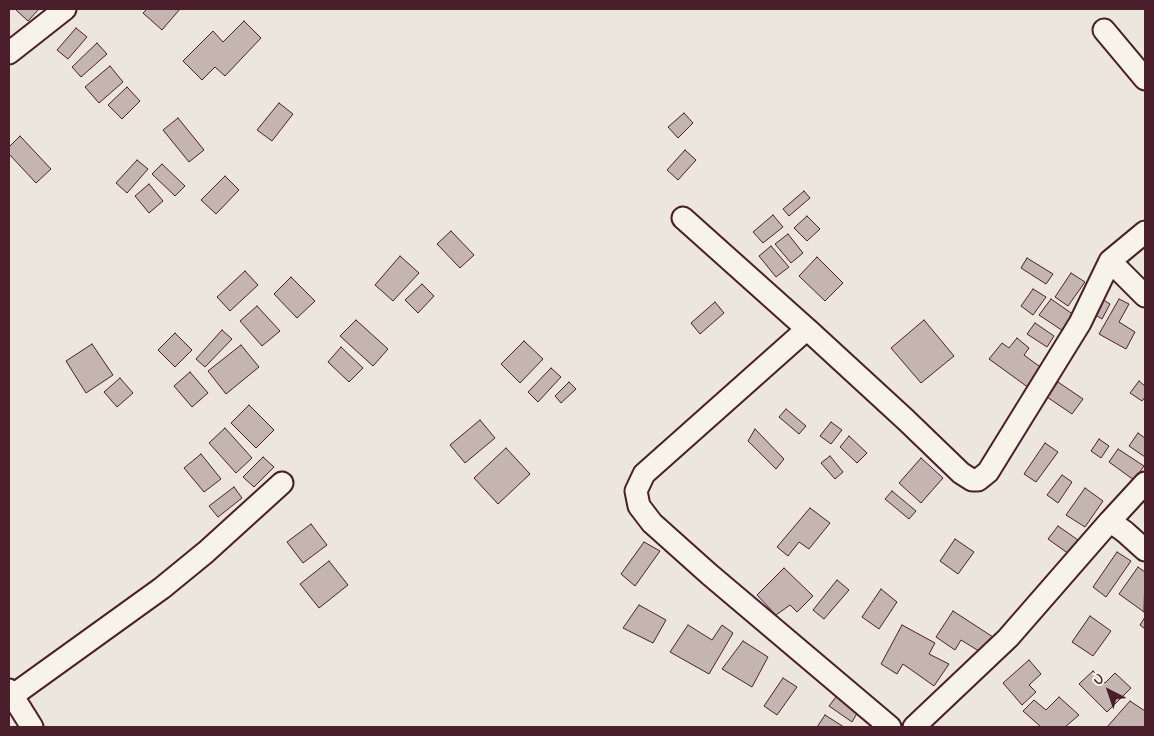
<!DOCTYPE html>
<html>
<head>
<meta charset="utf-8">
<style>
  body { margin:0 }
  #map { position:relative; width:1154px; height:736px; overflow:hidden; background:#ece6dd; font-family:Mynerve,sans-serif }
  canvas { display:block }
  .frame { position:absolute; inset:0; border:10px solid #4a1f2b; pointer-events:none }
  .north { position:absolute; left:1084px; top:666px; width:50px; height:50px; -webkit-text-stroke:4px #f7f3e8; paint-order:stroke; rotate:319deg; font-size:14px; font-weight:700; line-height:20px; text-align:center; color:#4a1f2b }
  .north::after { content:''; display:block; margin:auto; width:18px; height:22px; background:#4a1f2b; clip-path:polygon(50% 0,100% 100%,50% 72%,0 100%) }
</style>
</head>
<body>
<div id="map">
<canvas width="1154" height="736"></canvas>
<div class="frame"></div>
<div class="north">U</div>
</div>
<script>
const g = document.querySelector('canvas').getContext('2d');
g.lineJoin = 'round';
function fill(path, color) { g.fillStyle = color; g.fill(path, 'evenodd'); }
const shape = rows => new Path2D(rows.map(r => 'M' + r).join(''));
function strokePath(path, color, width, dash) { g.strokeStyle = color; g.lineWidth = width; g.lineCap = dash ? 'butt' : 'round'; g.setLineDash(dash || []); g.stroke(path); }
const building = shape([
  [15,9,39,9,28,21,15,9],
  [147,9,180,9,162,30,143,13,147,9],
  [244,21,261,38,225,76,215,67,202,80,183,61,213,31,223,42,244,21],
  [76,28,87,37,68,59,57,50,76,28],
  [97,43,107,54,81,77,72,67,97,43],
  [110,66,123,82,99,103,85,87,110,66],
  [127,87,140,101,122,119,108,105,127,87],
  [279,103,293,114,272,141,257,130,279,103],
  [684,113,693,123,678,138,668,127,684,113],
  [178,118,204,150,189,162,163,130,178,118],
  [20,136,51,169,36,183,9,154,9,147,20,136],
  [685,150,696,160,678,180,667,170,685,150],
  [137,160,148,169,127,193,116,183,137,160],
  [162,164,185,186,175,196,152,174,162,164],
  [225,176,239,190,216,214,201,200,225,176],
  [149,184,163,201,149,213,135,196,149,184],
  [804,191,810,198,789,216,783,209,804,191],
  [773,215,783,227,763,243,753,232,773,215],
  [807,216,820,229,807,241,794,228,807,216],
  [451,231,474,255,460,268,437,244,451,231],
  [788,234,803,253,791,263,775,244,788,234],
  [771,246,789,267,776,277,759,256,771,246],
  [400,256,419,273,393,301,375,285,400,256],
  [817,257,843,283,825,301,799,276,817,257],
  [1027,258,1053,274,1046,284,1021,268,1027,258],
  [245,271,258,285,230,311,217,297,245,271],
  [1071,273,1085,282,1068,306,1055,297,1071,273],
  [291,277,315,301,297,318,274,294,291,277],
  [422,284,434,296,418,313,405,300,422,284],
  [1033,289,1046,297,1033,315,1021,306,1033,289],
  [1051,299,1074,315,1063,331,1039,315,1051,299],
  [1102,299,1110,304,1102,319,1094,314,1102,299],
  [1119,299,1129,304,1119,322,1135,332,1126,349,1099,334,1119,299],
  [715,302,724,313,700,334,691,323,715,302],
  [257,306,280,331,262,346,240,321,257,306],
  [356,320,388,349,373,366,340,336,356,320],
  [924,320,954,356,921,383,891,348,924,320],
  [1035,323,1054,336,1047,347,1027,334,1035,323],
  [222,330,232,339,205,367,196,359,222,330],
  [175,333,192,350,175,367,158,350,175,333],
  [1017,338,1029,348,1024,355,1043,369,1029,388,989,359,1002,343,1009,348,1017,338],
  [524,341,543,359,520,383,501,364,524,341],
  [92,344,113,375,86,393,66,361,92,344],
  [241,345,259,367,226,394,208,371,241,345],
  [341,347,363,368,349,382,328,362,341,347],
  [551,368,561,377,538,402,528,392,551,368],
  [190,372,208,393,192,407,174,386,190,372],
  [120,378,133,393,117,407,104,392,120,378],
  [1139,381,1145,386,1145,397,1142,401,1130,393,1139,381],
  [569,382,576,389,561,403,555,396,569,382],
  [1058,382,1083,399,1072,414,1047,397,1058,382],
  [249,405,274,430,256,448,231,423,249,405],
  [786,409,806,426,799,434,779,417,786,409],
  [480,420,495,438,465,463,450,445,480,420],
  [831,422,842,430,831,444,820,436,831,422],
  [225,428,252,458,236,473,209,443,225,428],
  [755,429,784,459,776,469,748,441,755,429],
  [1138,433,1145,438,1145,457,1129,446,1138,433],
  [849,436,867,453,857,463,840,447,849,436],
  [1099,439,1109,446,1101,458,1091,451,1099,439],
  [1045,443,1058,452,1036,482,1024,474,1045,443],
  [506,448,530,474,498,504,474,478,506,448],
  [1118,449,1144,466,1134,480,1109,462,1118,449],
  [201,454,221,479,204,492,184,468,201,454],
  [830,456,843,472,835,479,821,463,830,456],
  [263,457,274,467,254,487,243,477,263,457],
  [921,458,943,478,921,503,899,483,921,458],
  [1062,475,1072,482,1058,503,1047,495,1062,475],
  [234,487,242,498,218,517,209,506,234,487],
  [1085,488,1103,501,1085,527,1066,515,1085,488],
  [892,491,916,511,909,519,885,499,892,491],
  [810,508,830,523,809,549,799,542,788,556,777,547,810,508],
  [311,524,327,545,303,563,287,542,311,524],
  [1058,526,1078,540,1069,554,1048,539,1058,526],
  [955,539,974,552,958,574,940,561,955,539],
  [644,542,660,551,635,586,621,574,644,542],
  [1117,552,1131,561,1106,597,1093,587,1117,552],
  [329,561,348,585,319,608,300,584,329,561],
  [1138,567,1145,572,1144,612,1119,594,1138,567],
  [784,568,813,596,797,612,790,605,776,615,757,595,784,568],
  [837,580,849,590,824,619,813,610,837,580],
  [881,589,897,602,879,629,862,617,881,589],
  [639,605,666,620,653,643,623,628,639,605],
  [953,611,993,637,982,653,961,640,955,650,936,637,953,611],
  [1090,616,1111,631,1093,656,1072,642,1090,616],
  [1145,617,1145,629,1140,625,1145,617],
  [688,625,712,640,722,625,733,633,709,674,670,652,688,625],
  [902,625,935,643,929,654,949,664,934,686,903,664,897,674,881,664,902,625],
  [743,641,768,657,752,687,722,669,743,641],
  [1029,660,1041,674,1029,685,1036,692,1022,705,1003,683,1029,660],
  [1093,671,1105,683,1115,673,1131,688,1107,712,1079,684,1093,671],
  [783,678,797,687,777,715,764,706,783,678],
  [839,693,859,710,852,722,829,706,839,693],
  [1059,697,1079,715,1065,727,1041,727,1023,711,1034,700,1046,710,1059,697],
  [1130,701,1145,711,1145,727,1107,727,1130,701],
  [825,715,844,727,817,727,825,715]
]);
fill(building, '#c4b5b0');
strokePath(building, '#4a1f2b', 1);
const minor = shape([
  [1104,30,1145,79],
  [9,53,65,9],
  [683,218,807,329],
  [1110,261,1145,296],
  [1110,521,1145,483],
  [9,690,32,727],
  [12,696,162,588,206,552,282,483],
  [890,727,709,574,652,523,639,506,636,491,644,474,807,329,906,420,961,473,972,480,978,480,988,472,1080,323,1110,261,1145,232],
  [914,727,1008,638,1110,521,1125,532,1145,550]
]);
strokePath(minor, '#4a1f2b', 25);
strokePath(minor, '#f7f3e8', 21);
</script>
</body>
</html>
